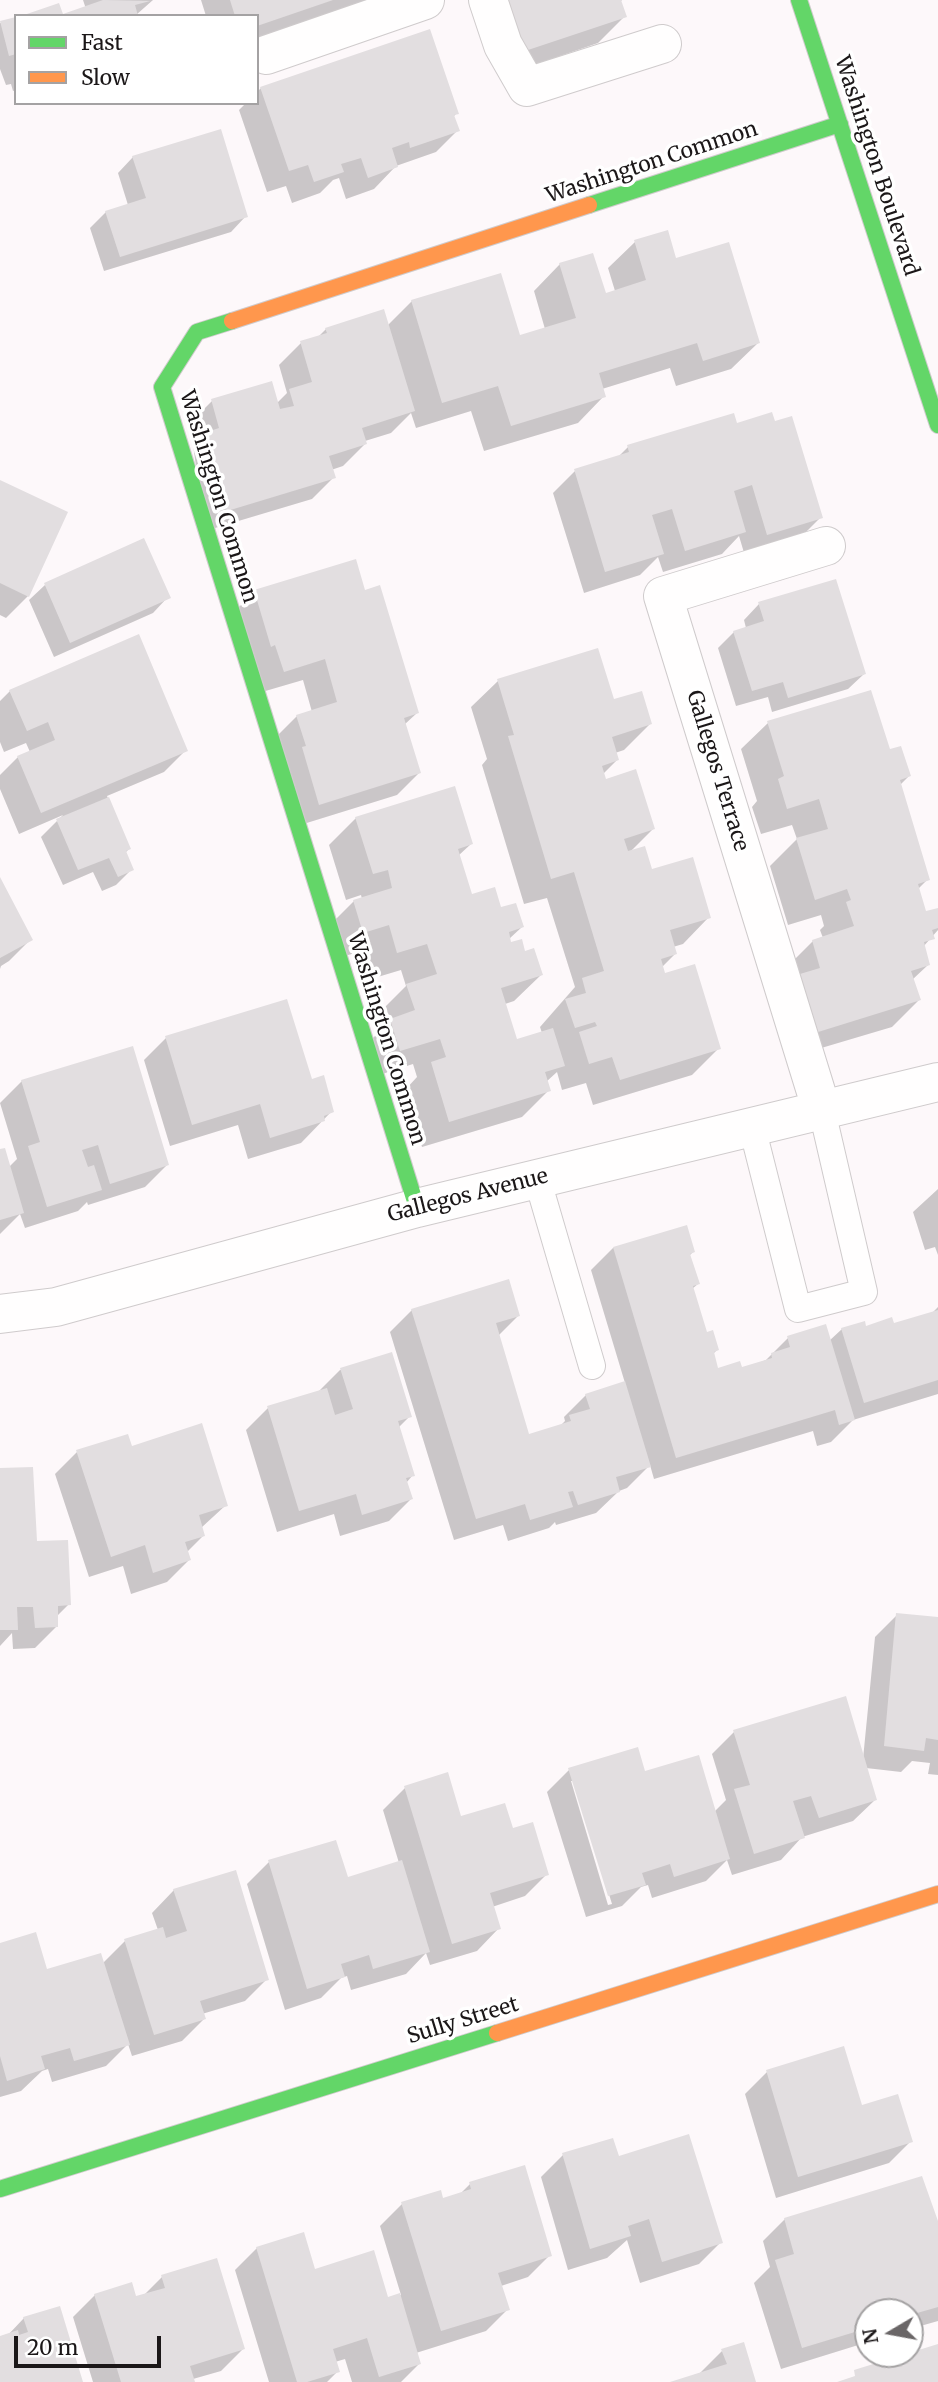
<!DOCTYPE html>
<html>
<head>
<meta charset="utf-8">
<style>
  body { margin:0 }
  #map { position:relative; width:938px; height:2382px; overflow:hidden; background:#fdf8fa; font-family:Merriweather,serif }
  canvas { display:block }
  .legend { position:absolute; left:14px; top:14px; width:245px; height:91px; box-sizing:border-box; background:#fff; border:2px solid #a4a2a3; margin:0; padding:9px 12px; list-style:none; font-size:21px; color:#1b1718 }
  .legend li { display:flex; align-items:center; gap:14px; height:35px }
  .legend b { width:35px; border:2px solid #a4a2a3 }
  .north { position:absolute; left:854px; top:2298px; width:70px; height:70px; box-sizing:border-box; background:#fff; border:2px solid #a4a2a3; border-radius:50%; rotate:260deg; font-size:19px; font-weight:700; line-height:28px; text-align:center; color:#1b1718 }
  .north::after { content:''; display:block; margin:auto; width:24px; height:32px; background:#6a6667; clip-path:polygon(50% 0,100% 100%,50% 72%,0 100%) }
  .scale { position:absolute; left:14px; top:2336px; width:147px; height:32px; box-sizing:border-box; border:4px solid #1b1718; border-top:0; padding-left:9px; font-size:21px; line-height:24px; white-space:nowrap; color:#1b1718; -webkit-text-stroke:5px #fff; paint-order:stroke }
</style>
</head>
<body>
<div id="map">
<canvas width="938" height="2382"></canvas>
<ul class="legend">
<li><b style="height:9px;background:#63d668"></b>Fast</li>
<li><b style="height:9px;background:#ff974d"></b>Slow</li>
</ul>
<div class="north">N</div>
<div class="scale">20 m</div>
</div>
<script>
const g = document.querySelector('canvas').getContext('2d');
g.lineJoin = 'round';
function fill(path, color) { g.fillStyle = color; g.fill(path, 'evenodd'); }
const shape = rows => new Path2D(rows.map(r => 'M' + r).join(''));
function strokePath(path, color, width, dash) { g.strokeStyle = color; g.lineWidth = width; g.lineCap = dash ? 'butt' : 'round'; g.setLineDash(dash || []); g.stroke(path); }
function write(font, color, halo, rows, align = 'center') {
  g.font = font + ' Merriweather,serif'; g.lineWidth = 7; g.setLineDash([]); g.textBaseline = 'middle'; g.strokeStyle = halo; g.fillStyle = color; for (const [text, x, y, turn = 0] of rows) {
    g.save(); g.translate(x, y); g.rotate((+turn || 0) * Math.PI / 180); g.textAlign = isNaN(turn) ? turn : align; if (halo) g.strokeText(text, 0, 0); g.fillText(text, 0, 0); g.restore();
  }
}
fill(shape([
  [83,0,153,0,136,15,86,9],
  [201,0,373,0,257,40,257,16,206,16],
  [481,0,622,0,620,2,625,16,598,43,499,77,475,6],
  [16,18,16,90,13,91,11,84,6,85,0,69,0,23],
  [261,88,457,113,453,117,458,130,436,152,396,166,374,189,346,199,339,178,333,180,320,193,292,203,286,186,267,192,239,110,246,103,257,103,257,92],
  [133,157,246,216,231,232,104,271,90,228,106,212,128,205,118,173],
  [635,242,675,261,758,343,731,369,676,386,670,368,602,389,604,396,578,423,484,451,471,411,416,428,411,413,391,433,365,441,365,444,343,466,331,470,334,477,312,499,205,531,190,423,212,401,276,404,287,393,279,365,301,343,317,338,326,329,387,326,412,301,519,337,545,329,534,291,560,264,605,295,615,291,608,268],
  [736,425,821,517,799,539,745,556,739,536,722,554,663,572,658,557,640,575,584,593,553,493,575,471,617,458,628,447],
  [0,482,28,596,6,618,0,615],
  [143,541,168,597,153,613,54,657,29,600,45,585],
  [255,591,364,592,417,713,404,725,419,773,397,795,297,826,275,738,297,716,312,712,303,680,262,692,233,613],
  [759,604,864,674,848,689,772,712,768,697,736,706,718,648,734,632,746,628,744,620],
  [498,681,613,701,650,724,624,750,615,753,617,760,603,774,605,781,653,829,629,853,709,917,683,944,673,947,675,954,662,967,664,975,719,1048,692,1075,593,1105,586,1083,562,1090,557,1072,546,1082,549,1090,522,1117,422,1147,405,1090,417,1077,413,1064,373,1077,364,1047,385,1026,380,1012,406,986,401,970,371,979,363,951,337,958,327,928,354,901,362,899,361,895,346,900,329,845,356,818,471,844,458,856,471,896,500,909,522,927,509,939,510,944,523,953,541,975,514,1001,505,1004,516,1041,542,1033,540,1027,575,987,547,898,524,904,482,765,487,759,471,707],
  [10,691,186,750,164,772,107,796,129,849,125,853,132,869,116,885,102,891,93,872,63,885,41,837,63,815,19,834,0,789,0,775,18,757,30,752,26,743,4,752,0,742,0,701],
  [768,723,888,751,909,776,900,785,928,879,918,889,925,913,938,910,938,930,923,947,928,965,912,980,919,1000,892,1027,791,1057,786,968,813,941,823,938,820,930,824,926,821,915,788,925,770,866,797,839,792,825,761,834,752,807,757,801,741,749],
  [0,881,31,939,9,961,1,966,0,969],
  [166,1038,311,1081,332,1111,301,1143,248,1159,238,1125,170,1146,144,1060],
  [22,1081,167,1165,145,1187,88,1205,87,1202,78,1211,25,1228,20,1214,0,1234,0,1151,9,1167,17,1159,0,1103],
  [938,1189,938,1255,935,1247,925,1250,913,1212],
  [613,1248,693,1252,689,1256,698,1284,692,1289,706,1334,717,1350,713,1354,717,1370,740,1370,766,1360,788,1338,829,1341,842,1329,893,1326,932,1313,938,1307,938,1394,853,1420,831,1442,817,1446,813,1431,654,1479,650,1465,627,1488,619,1491,596,1513,556,1525,555,1522,549,1528,508,1541,503,1525,454,1540,390,1332,412,1310,518,1316,498,1336,528,1436,560,1426,565,1421,564,1417,586,1395,625,1383,591,1270],
  [391,1355,410,1416,398,1428,413,1475,406,1483,411,1499,389,1521,340,1536,334,1514,277,1532,246,1430,268,1408,318,1392,340,1370],
  [131,1448,226,1505,201,1528,203,1536,187,1552,189,1560,167,1582,131,1594,123,1566,89,1577,55,1474,77,1452],
  [0,1470,35,1543,69,1604,56,1617,57,1626,35,1648,13,1649,12,1633,0,1646],
  [897,1615,938,1619,938,1775,928,1774,930,1763,912,1761,901,1772,866,1768,876,1799,853,1821,802,1837,781,1860,732,1875,727,1860,706,1881,652,1898,648,1885,641,1887,622,1906,586,1917,547,1792,569,1770,644,1774,714,1812,726,1800,712,1754,734,1732,863,1759,875,1637],
  [571,1781,574,1781,612,1904,608,1905],
  [405,1788,460,1819,512,1831,547,1874,525,1896,492,1907,499,1928,477,1951,430,1965,426,1953,406,1974,351,1990,347,1976,341,1978,321,1998,285,2010,247,1884,269,1862,347,1879,399,1863,383,1810],
  [174,1890,267,1979,245,2001,202,2014,204,2019,182,2041,132,2056,128,2044,106,2066,52,2082,48,2069,42,2071,21,2091,0,2097,0,1945,46,1971,102,1964,125,1941,158,1930,152,1913],
  [767,2072,860,2107,911,2141,889,2163,776,2198,745,2094],
  [563,2155,617,2158,721,2242,699,2264,640,2283,627,2240,607,2258,568,2270,541,2177],
  [470,2184,550,2255,528,2277,501,2286,508,2309,486,2331,416,2353,419,2364,401,2382,352,2382,345,2359,335,2362,338,2371,327,2382,269,2382,235,2270,257,2248,387,2299,401,2295,380,2226,402,2204,442,2200,459,2195],
  [785,2219,938,2223,938,2321,910,2329,910,2312,868,2312,868,2342,781,2369,754,2283,770,2267,763,2241],
  [162,2277,243,2349,221,2371,193,2379,194,2382,93,2382,73,2317,95,2295,135,2299,143,2296],
  [24,2318,81,2382,0,2382,0,2338,7,2336],
  [722,2351,755,2382,674,2382,700,2373]
]), '#0003');
fill(shape([
  [103,0,150,1,135,5,138,16,21,16,59,3,63,14],
  [230,0,333,0,257,26,257,16,235,16],
  [508,0,621,0,627,17,525,51],
  [16,17,16,54,9,56,0,21],
  [430,29,459,114,454,115,460,131,410,148,409,142,392,148,398,167,368,178,361,158,341,164,344,172,314,182,308,165,289,171,260,87],
  [221,129,248,217,120,257,105,211,146,198,132,156],
  [668,230,676,258,729,242,760,343,703,361,697,343,599,373,606,397,511,426,498,386,442,403,411,300,501,273,520,335,576,318,559,263,593,253,606,293,646,280,634,240],
  [384,309,415,411,362,428,367,444,329,456,336,478,227,511,204,433,219,428,211,399,272,381,280,409,294,406,289,389,312,382,300,341,327,333,325,328],
  [772,412,775,421,792,416,823,518,767,535,752,485,734,491,746,532,685,551,672,509,652,515,664,554,605,572,574,469,629,452,627,445,734,413,737,423],
  [0,480,68,512,29,597,0,583],
  [144,538,171,598,70,643,44,583],
  [356,559,365,590,380,585,419,713,404,718,421,773,319,805,302,747,306,746,296,715,337,702,325,659,284,672,275,645,271,647,254,590],
  [836,579,866,674,788,698,783,682,752,691,733,631,764,621,758,602],
  [139,634,188,751,41,813,17,756,55,740,48,722,27,731,9,690],
  [598,648,614,699,642,691,652,724,612,737,619,760,602,766,606,779,636,769,655,829,624,839,628,851,645,846,652,869,693,857,711,918,670,930,677,954,661,959,665,973,695,964,721,1049,620,1080,612,1057,589,1064,579,1032,597,1026,595,1022,575,1028,565,999,586,993,582,978,604,971,574,872,551,879,508,736,514,735,497,679],
  [871,690,890,749,901,746,911,776,900,780,930,880,918,884,926,911,938,908,938,928,932,930,935,939,924,942,930,965,911,971,921,1000,818,1032,800,974,820,968,812,940,854,926,846,902,851,900,847,889,815,900,796,838,828,829,819,799,787,809,778,779,784,776,767,721],
  [455,786,473,844,458,849,472,894,495,887,501,907,516,903,524,927,509,932,511,942,522,939,525,951,534,948,543,975,501,988,517,1039,553,1028,565,1066,545,1072,551,1091,449,1122,431,1062,446,1057,440,1039,400,1051,390,1019,415,1010,406,984,437,974,427,944,397,953,389,925,363,933,353,900,392,888,388,870,373,874,355,817],
  [109,797,131,849,126,851,134,870,118,877,109,858,78,870,56,819],
  [0,877,33,940,0,958],
  [287,999,312,1079,324,1075,334,1112,324,1116,325,1121,270,1138,260,1104,192,1125,165,1036],
  [133,1046,169,1165,110,1184,98,1145,82,1150,88,1167,94,1165,102,1190,47,1207,28,1146,40,1142,21,1080],
  [5,1148,24,1213,0,1220,0,1149],
  [687,1225,695,1252,690,1254,700,1284,693,1286,707,1332,713,1330,719,1350,714,1352,718,1368,740,1361,742,1367,772,1358,771,1353,790,1347,787,1336,826,1324,855,1420,839,1425,835,1410,676,1458,613,1247],
  [509,1279,520,1316,496,1323,529,1434,571,1421,569,1415,590,1409,585,1394,625,1381,651,1467,616,1477,620,1492,578,1505,573,1491,568,1492,573,1507,530,1520,525,1504,476,1519,411,1309],
  [938,1310,938,1380,864,1403,841,1328,865,1321,866,1326,892,1317,894,1323],
  [392,1352,412,1417,398,1421,415,1476,406,1478,413,1499,362,1515,356,1494,299,1511,267,1406,327,1388,335,1415,353,1409,340,1368],
  [202,1423,228,1506,199,1515,205,1536,185,1542,191,1560,153,1573,145,1545,111,1557,76,1450,128,1434,132,1446],
  [33,1467,37,1541,68,1540,71,1605,58,1606,58,1627,35,1628,33,1607,17,1607,18,1630,0,1630,0,1468],
  [896,1613,938,1617,938,1740,926,1738,924,1751,884,1746],
  [846,1696,877,1800,819,1818,811,1796,793,1801,805,1838,754,1854,734,1789,750,1785,733,1730],
  [638,1747,645,1771,699,1755,730,1859,674,1877,670,1864,642,1873,646,1885,608,1896,568,1768],
  [448,1772,461,1816,505,1803,513,1828,533,1822,549,1875,490,1893,501,1929,452,1944,404,1786],
  [336,1840,348,1877,402,1860,430,1952,373,1969,369,1955,341,1964,345,1977,307,1989,268,1860],
  [236,1870,269,1980,200,2001,206,2019,154,2035,124,1939,163,1927,166,1938,187,1931,173,1889],
  [36,1932,47,1969,101,1953,130,2045,74,2061,70,2048,41,2056,45,2069,7,2081,0,2056,0,1943],
  [844,2046,862,2105,898,2094,913,2142,798,2177,766,2070],
  [689,2134,723,2243,662,2262,649,2219,628,2226,631,2236,590,2249,562,2153,613,2138,619,2156],
  [525,2165,552,2256,498,2273,510,2310,441,2331,401,2202,441,2190,443,2198,471,2189,469,2182],
  [922,2176,938,2221,938,2307,910,2315,910,2312,868,2312,868,2328,802,2348,775,2260,794,2254,784,2218],
  [304,2232,315,2269,374,2250,388,2297,400,2293,421,2364,379,2377,367,2338,333,2349,340,2372,307,2382,297,2382,256,2247],
  [217,2258,245,2349,190,2366,195,2382,121,2382,94,2294,132,2282,136,2296,165,2288,161,2275],
  [60,2306,83,2382,0,2382,0,2336,18,2330,19,2335,28,2332,23,2317],
  [744,2342,756,2382,670,2382,727,2364,721,2349],
  [938,2344,938,2382,837,2382,855,2376,854,2370]
]), '#e2dee0');
const lane = shape([
  [752,1127,798,1309,864,1292,822,1111],
  [537,1178,592,1366]
]);
const street = shape([
  [488,0,503,45,527,87,662,44],
  [266,55,425,0],
  [822,1111,663,596,826,546],
  [0,1314,56,1307,417,1208,938,1082]
]);
const fast = shape([
  [799,0,938,425],
  [589,205,840,124],
  [232,321,197,332,162,387,417,1208],
  [0,2189,497,2033]
]);
const slow = shape([
  [232,321,589,205],
  [497,2033,938,1894]
]);
strokePath(lane, '#cfcbcc', 28);
strokePath(street, '#cfcbcc', 40);
strokePath(fast, '#cfcbcc', 18);
strokePath(slow, '#cfcbcc', 18);
strokePath(lane, '#fffefe', 26);
strokePath(street, '#fffefe', 38);
strokePath(fast, '#63d668', 16);
strokePath(slow, '#ff974d', 16);
write('21px', '#1b1718', '#fff', [
  ["Washington Common",652,163,-18],
  ["Washington Boulevard",876,166,72],
  ["Washington Common",218,497,73],
  ["Gallegos Terrace",717,771,73],
  ["Washington Common",386,1039,73],
  ["Gallegos Avenue",468,1196,-14],
  ["Sully Street",463,2021,-17]
]);
</script>
</body>
</html>
